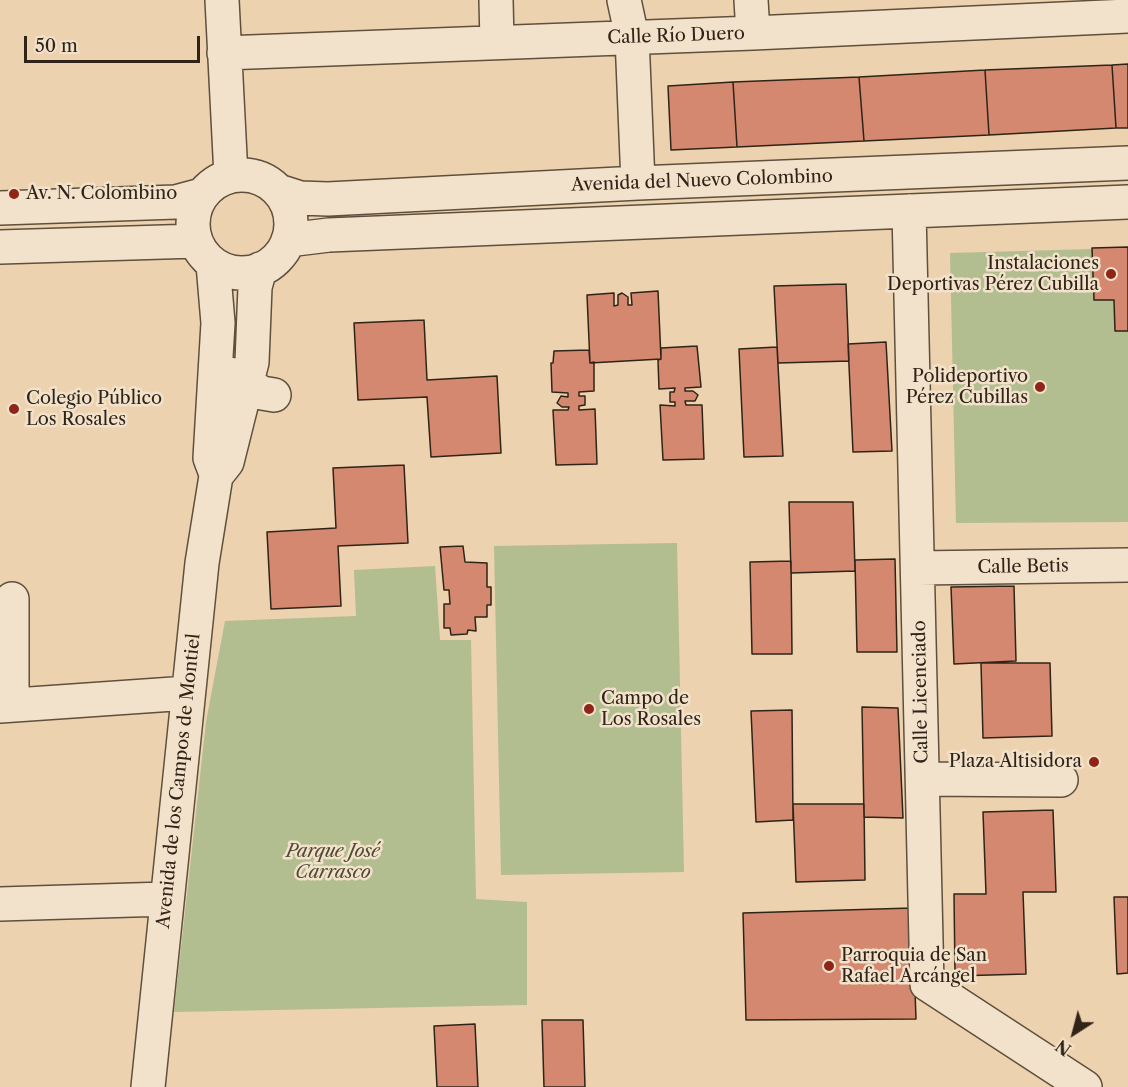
<!DOCTYPE html>
<html>
<head>
<meta charset="utf-8">
<style>
  body { margin:0 }
  #map { position:relative; width:1128px; height:1087px; overflow:hidden; background:#ecd2af; font-family:"Libre Caslon Text",serif }
  canvas { display:block }
  .north { position:absolute; left:1044px; top:1003px; width:60px; height:60px; -webkit-text-stroke:4px #f3e2cb; paint-order:stroke; rotate:216deg; font-size:16px; font-weight:700; line-height:24px; text-align:center; color:#2f2417 }
  .north::after { content:''; display:block; margin:auto; width:21px; height:27px; background:#2f2417; clip-path:polygon(50% 0,100% 100%,50% 72%,0 100%) }
  .scale { position:absolute; left:24px; top:36px; width:176px; height:27px; box-sizing:border-box; border:3px solid #2f2417; border-top:0; padding-left:8px; font-size:18px; line-height:21px; white-space:nowrap; color:#2f2417; -webkit-text-stroke:4px #f3e2cb; paint-order:stroke }
</style>
</head>
<body>
<div id="map">
<canvas width="1128" height="1087"></canvas>
<div class="north">N</div>
<div class="scale">50 m</div>
</div>
<script>
const g = document.querySelector('canvas').getContext('2d');
g.lineJoin = 'round';
function fill(path, color) { g.fillStyle = color; g.fill(path, 'evenodd'); }
const shape = rows => new Path2D(rows.map(r => 'M' + r).join(''));
function strokePath(path, color, width, dash) { g.strokeStyle = color; g.lineWidth = width; g.lineCap = dash ? 'butt' : 'round'; g.setLineDash(dash || []); g.stroke(path); }
function write(font, color, halo, rows, align = 'center') {
  g.font = font + ' "Libre Caslon Text",serif'; g.lineWidth = 5; g.setLineDash([]); g.textBaseline = 'middle'; g.strokeStyle = halo; g.fillStyle = color; for (const [text, x, y, turn = 0] of rows) {
    g.save(); g.translate(x, y); g.rotate((+turn || 0) * Math.PI / 180); g.textAlign = isNaN(turn) ? turn : align; if (halo) g.strokeText(text, 0, 0); g.fillText(text, 0, 0); g.restore();
  }
}
fill(shape([
  [1128,248,1128,522,956,523,950,253],
  [677,543,684,872,501,875,494,546],
  [435,566,440,640,471,640,476,899,527,902,527,1005,174,1012,206,722,225,621,356,616,354,570]
]), '#b2bd90');
const building = shape([
  [1128,64,1128,128,1116,128,1112,65,1128,64],
  [1112,65,1116,128,989,135,985,70,1112,65],
  [985,70,989,135,864,141,859,77,985,70],
  [859,77,864,141,737,147,733,82,859,77],
  [733,82,737,147,671,150,668,86,733,82],
  [1128,247,1128,331,1115,331,1114,300,1094,300,1092,248,1128,247],
  [846,284,849,361,778,363,774,286,846,284],
  [658,291,661,359,590,363,587,295,614,293,614,306,618,305,618,295,622,293,628,297,628,305,632,305,631,293,658,291],
  [424,320,427,380,497,376,501,453,431,457,427,397,358,400,354,323,424,320],
  [886,342,892,451,853,452,848,344,886,342],
  [697,346,701,387,685,388,685,391,693,391,698,395,695,401,685,401,686,405,702,405,704,459,663,460,660,405,675,406,675,402,670,402,670,392,674,392,675,388,659,389,658,360,661,359,661,348,697,346],
  [777,347,783,456,744,457,739,349,777,347],
  [589,350,590,363,594,362,594,391,579,392,579,396,585,396,585,405,579,406,579,410,595,409,597,464,556,465,553,410,568,410,569,407,562,407,557,403,561,396,568,397,568,393,552,392,551,363,553,363,554,351,589,350],
  [404,465,408,543,338,546,341,606,271,609,267,532,336,528,333,468,404,465],
  [789,502,853,502,855,571,791,573,789,502],
  [463,546,465,562,487,563,487,587,491,587,491,605,487,605,487,617,475,617,476,631,468,630,467,634,451,635,450,628,444,628,444,604,450,604,449,590,444,590,440,547,463,546],
  [895,559,897,652,857,652,855,560,895,559],
  [791,561,792,654,752,654,750,562,791,561],
  [1014,586,1016,661,954,664,951,587,1014,586],
  [981,663,1050,663,1052,736,983,738,981,663],
  [862,707,898,708,903,818,864,817,862,707],
  [792,710,793,820,756,822,751,711,792,710],
  [793,804,864,804,865,880,796,882,793,804],
  [1053,810,1056,892,1023,892,1026,974,955,976,954,894,986,894,983,812,1053,810],
  [1114,897,1128,897,1128,973,1117,974,1114,897],
  [912,908,916,1019,746,1020,743,913,912,908],
  [542,1020,583,1020,585,1087,544,1087,542,1020],
  [475,1024,478,1087,437,1087,434,1026,475,1024]
]);
fill(building, '#d3886f');
strokePath(building, '#2f2417', 1.5);
const minor = shape([
  [222,0,231,176],
  [496,0,497,42],
  [624,0,632,37,638,183],
  [751,0,753,33],
  [224,53,753,33,1128,16],
  '193 224a49 49 0 1 1 98 0a49 49 0 1 1-98 0Z',
  [278,191,300,198,328,199,638,183,1128,163],
  [0,208,176,202,202,195],
  [909,211,927,984,1085,1087],
  [288,240,329,235,1128,202],
  [0,247,196,241],
  [213,264,218,323,210,458,216,474],
  [230,374,262,393,274,395],
  [918,568,1128,565],
  [12,599,12,705],
  [0,706,188,693],
  [923,779,1061,780],
  [0,904,166,899],
  [148,1087,202,563,216,476,227,462,252,362,255,287,260,269]
]);
strokePath(minor, '#5e503d', 36);
strokePath(minor, '#f3e2cb', 33);
for (const [x, y, r, color] of [
  [14,194,6,"#8f2418"],
  [1111,274,6,"#8f2418"],
  [1040,387,6,"#8f2418"],
  [14,409,6,"#8f2418"],
  [589,709,6,"#8f2418"],
  [1094,762,6,"#8f2418"],
  [829,966,6,"#8f2418"]
]) { const dot = new Path2D(); dot.arc(x, y, r, 0, 2 * Math.PI); g.fillStyle = color; g.fill(dot); strokePath(dot, '#f3e2cb', 2); }
write('18px', '#2f2417', '#f3e2cb', [
  ["Calle Río Duero",676,36,-2],
  ["Avenida del Nuevo Colombino",702,181,-2],
  ["Calle Betis",1023,567,-1],
  ["Calle Licenciado",921,692,-91],
  ["Avenida de los Campos de Montiel",179,781,-84]
]);
write('18px', '#2f2417', '#f3e2cb', [
  ["Av. N. Colombino",26,194],
  ["Instalaciones",1099,264,"right"],
  ["Deportivas Pérez Cubilla",1099,285,"right"],
  ["Polideportivo",1028,377,"right"],
  ["Pérez Cubillas",1028,398,"right"],
  ["Colegio Público",26,399],
  ["Los Rosales",26,420],
  ["Campo de",601,699],
  ["Los Rosales",601,720],
  ["Plaza Altisidora",1082,762,"right"],
  ["Parroquia de San",841,956],
  ["Rafael Arcángel",841,977]
], 'left');
write('italic 18px', '#504a35', '#f3e2cb', [
  ["Parque José",333,852],
  ["Carrasco",333,873]
]);
</script>
</body>
</html>
